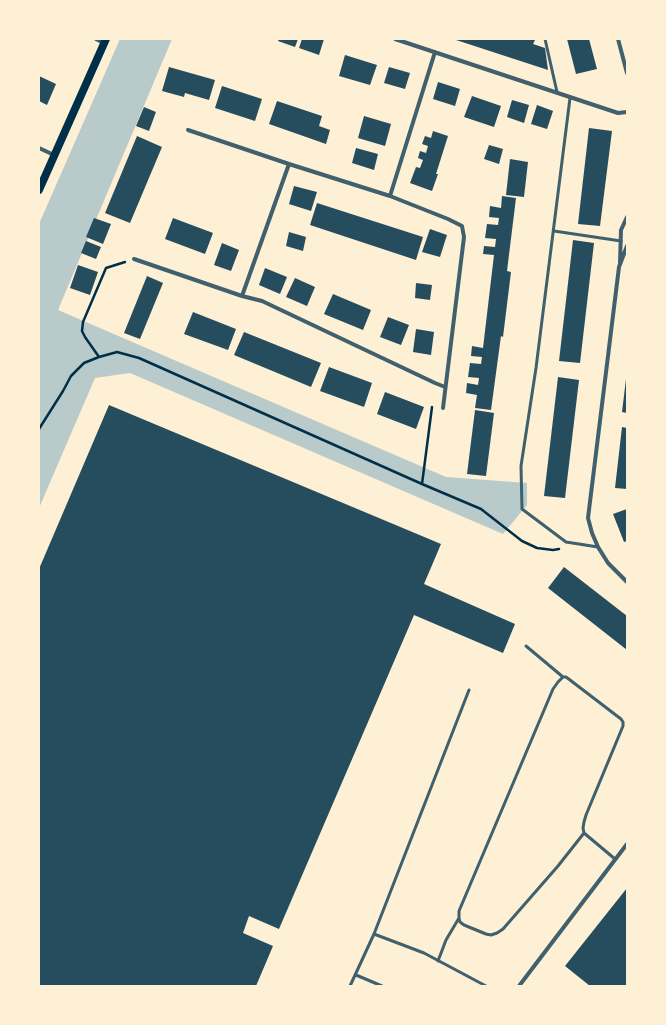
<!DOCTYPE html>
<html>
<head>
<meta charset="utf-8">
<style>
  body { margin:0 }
  #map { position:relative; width:666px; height:1025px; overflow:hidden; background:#fdf0d5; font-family:Roboto,sans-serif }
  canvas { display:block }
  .frame { position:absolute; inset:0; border:40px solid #fdf0d5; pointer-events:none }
</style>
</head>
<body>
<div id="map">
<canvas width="666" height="1025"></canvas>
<div class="frame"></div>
</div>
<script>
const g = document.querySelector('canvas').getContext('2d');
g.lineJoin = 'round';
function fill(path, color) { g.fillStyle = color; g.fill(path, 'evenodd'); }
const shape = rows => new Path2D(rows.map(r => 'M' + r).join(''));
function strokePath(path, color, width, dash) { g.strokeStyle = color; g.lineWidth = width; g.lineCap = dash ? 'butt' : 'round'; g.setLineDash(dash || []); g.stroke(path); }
fill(shape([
  [120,39,172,39,58,310,446,477,527,483,527,505,503,534,130,373,95,378,39,508,39,224]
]), '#b9caca');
fill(shape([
  [279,39,298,39,295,47,278,41],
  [302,39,324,39,319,55,299,48],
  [453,39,533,39,535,40,533,44,545,48,548,70],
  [567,39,589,39,597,69,576,74],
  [345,55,377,65,370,85,339,76],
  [169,67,215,80,209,100,185,93,184,97,162,91],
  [389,67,410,73,405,89,384,83],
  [39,76,56,84,47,105,39,101],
  [438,82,460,89,455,106,433,99],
  [222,86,262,99,255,121,215,108],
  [472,96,501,106,494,127,464,117],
  [512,100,529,105,524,123,507,117],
  [277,101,322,116,319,126,330,130,326,144,269,124],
  [537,105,553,111,547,129,531,124],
  [144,107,156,112,149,131,136,126],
  [364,116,391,124,385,146,358,138],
  [589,128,612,131,600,226,578,224],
  [433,131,448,136,436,174,438,174,432,191,410,183,416,167,420,168,423,160,418,158,420,151,426,153,428,146,422,144,425,136,431,138],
  [137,136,162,147,130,223,105,213],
  [489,145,503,149,499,164,484,159],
  [356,148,378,154,374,170,352,163],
  [510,159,528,162,524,197,506,195],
  [294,186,317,192,311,211,289,204],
  [502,196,516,198,507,271,511,272,503,337,501,336,491,410,475,408,477,395,466,393,467,383,478,385,479,378,468,377,470,363,481,364,482,357,471,356,472,346,483,348,494,255,483,254,484,246,495,247,496,239,485,238,487,224,498,225,499,218,489,217,490,206,501,208],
  [317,203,423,237,416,260,310,225],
  [94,218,111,224,103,244,86,237],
  [173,218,213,233,205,254,165,239],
  [430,229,447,235,440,257,422,252],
  [289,232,306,237,303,251,286,246],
  [573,240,594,243,580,363,559,361],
  [86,241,101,247,96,259,81,253],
  [222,243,239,250,231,271,214,265],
  [78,265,98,272,90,295,70,288],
  [265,268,287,277,280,294,259,285],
  [147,276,163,283,140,339,124,333],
  [295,278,315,287,307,306,286,297],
  [416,283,432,285,430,300,415,298],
  [333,294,371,310,363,330,324,314],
  [193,312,236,329,228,350,184,334],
  [388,317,409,325,401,345,380,337],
  [416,329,434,332,431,355,413,352],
  [244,332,321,363,311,387,234,355],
  [329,367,372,383,364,407,320,391],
  [558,377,579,380,565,498,544,496],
  [626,379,627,379,627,413,622,412],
  [385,392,424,407,416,429,377,414],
  [109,405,441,544,424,584,515,624,503,653,414,615,279,929,249,916,243,933,273,946,256,986,39,986,39,569],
  [475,410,494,413,486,476,467,474],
  [622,427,627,428,627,489,615,488],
  [627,509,627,541,624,542,613,514],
  [564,567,627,616,627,650,548,588],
  [627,888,627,986,590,986,565,966]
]), '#264d5e');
strokePath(shape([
  [99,357,85,337,82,331,83,322,106,268,125,262],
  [39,429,63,391,71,376,84,363,99,357,117,352,139,358,422,484,481,509,522,541,537,548,553,550,559,549],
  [422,484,432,407]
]), '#003049', 2.5);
strokePath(shape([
  [545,39,557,92],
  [570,98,536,368,521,466,522,509,566,542,598,547],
  [554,231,621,241],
  [526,646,563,677],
  [459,918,460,922,464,925,486,934,491,935,497,933,503,929,558,866,584,833],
  [374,934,424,953,486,986],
  [438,961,446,940,459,918,459,911,553,689,558,682,563,677,566,677,570,680,621,719,623,722,623,726,586,815,584,822,583,828,584,833,615,859],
  [356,975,382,986],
  [350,986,374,934,469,690]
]), '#3f606c', 3);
strokePath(shape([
  [96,39,104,43],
  [395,39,618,113,627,112],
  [618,39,627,73],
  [188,130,289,164,390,196,448,219,462,226,464,237,443,408],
  [39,148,54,155],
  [390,196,435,52],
  [627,246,619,267,588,518,592,533,598,547,608,563,627,582],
  [134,259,242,296,262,301,435,383,445,387],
  [620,263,621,230,627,217],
  [242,296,289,164],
  [519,986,627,844]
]), '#3f606c', 4);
strokePath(shape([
  [39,190,106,39]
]), '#003049', 8);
</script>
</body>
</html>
